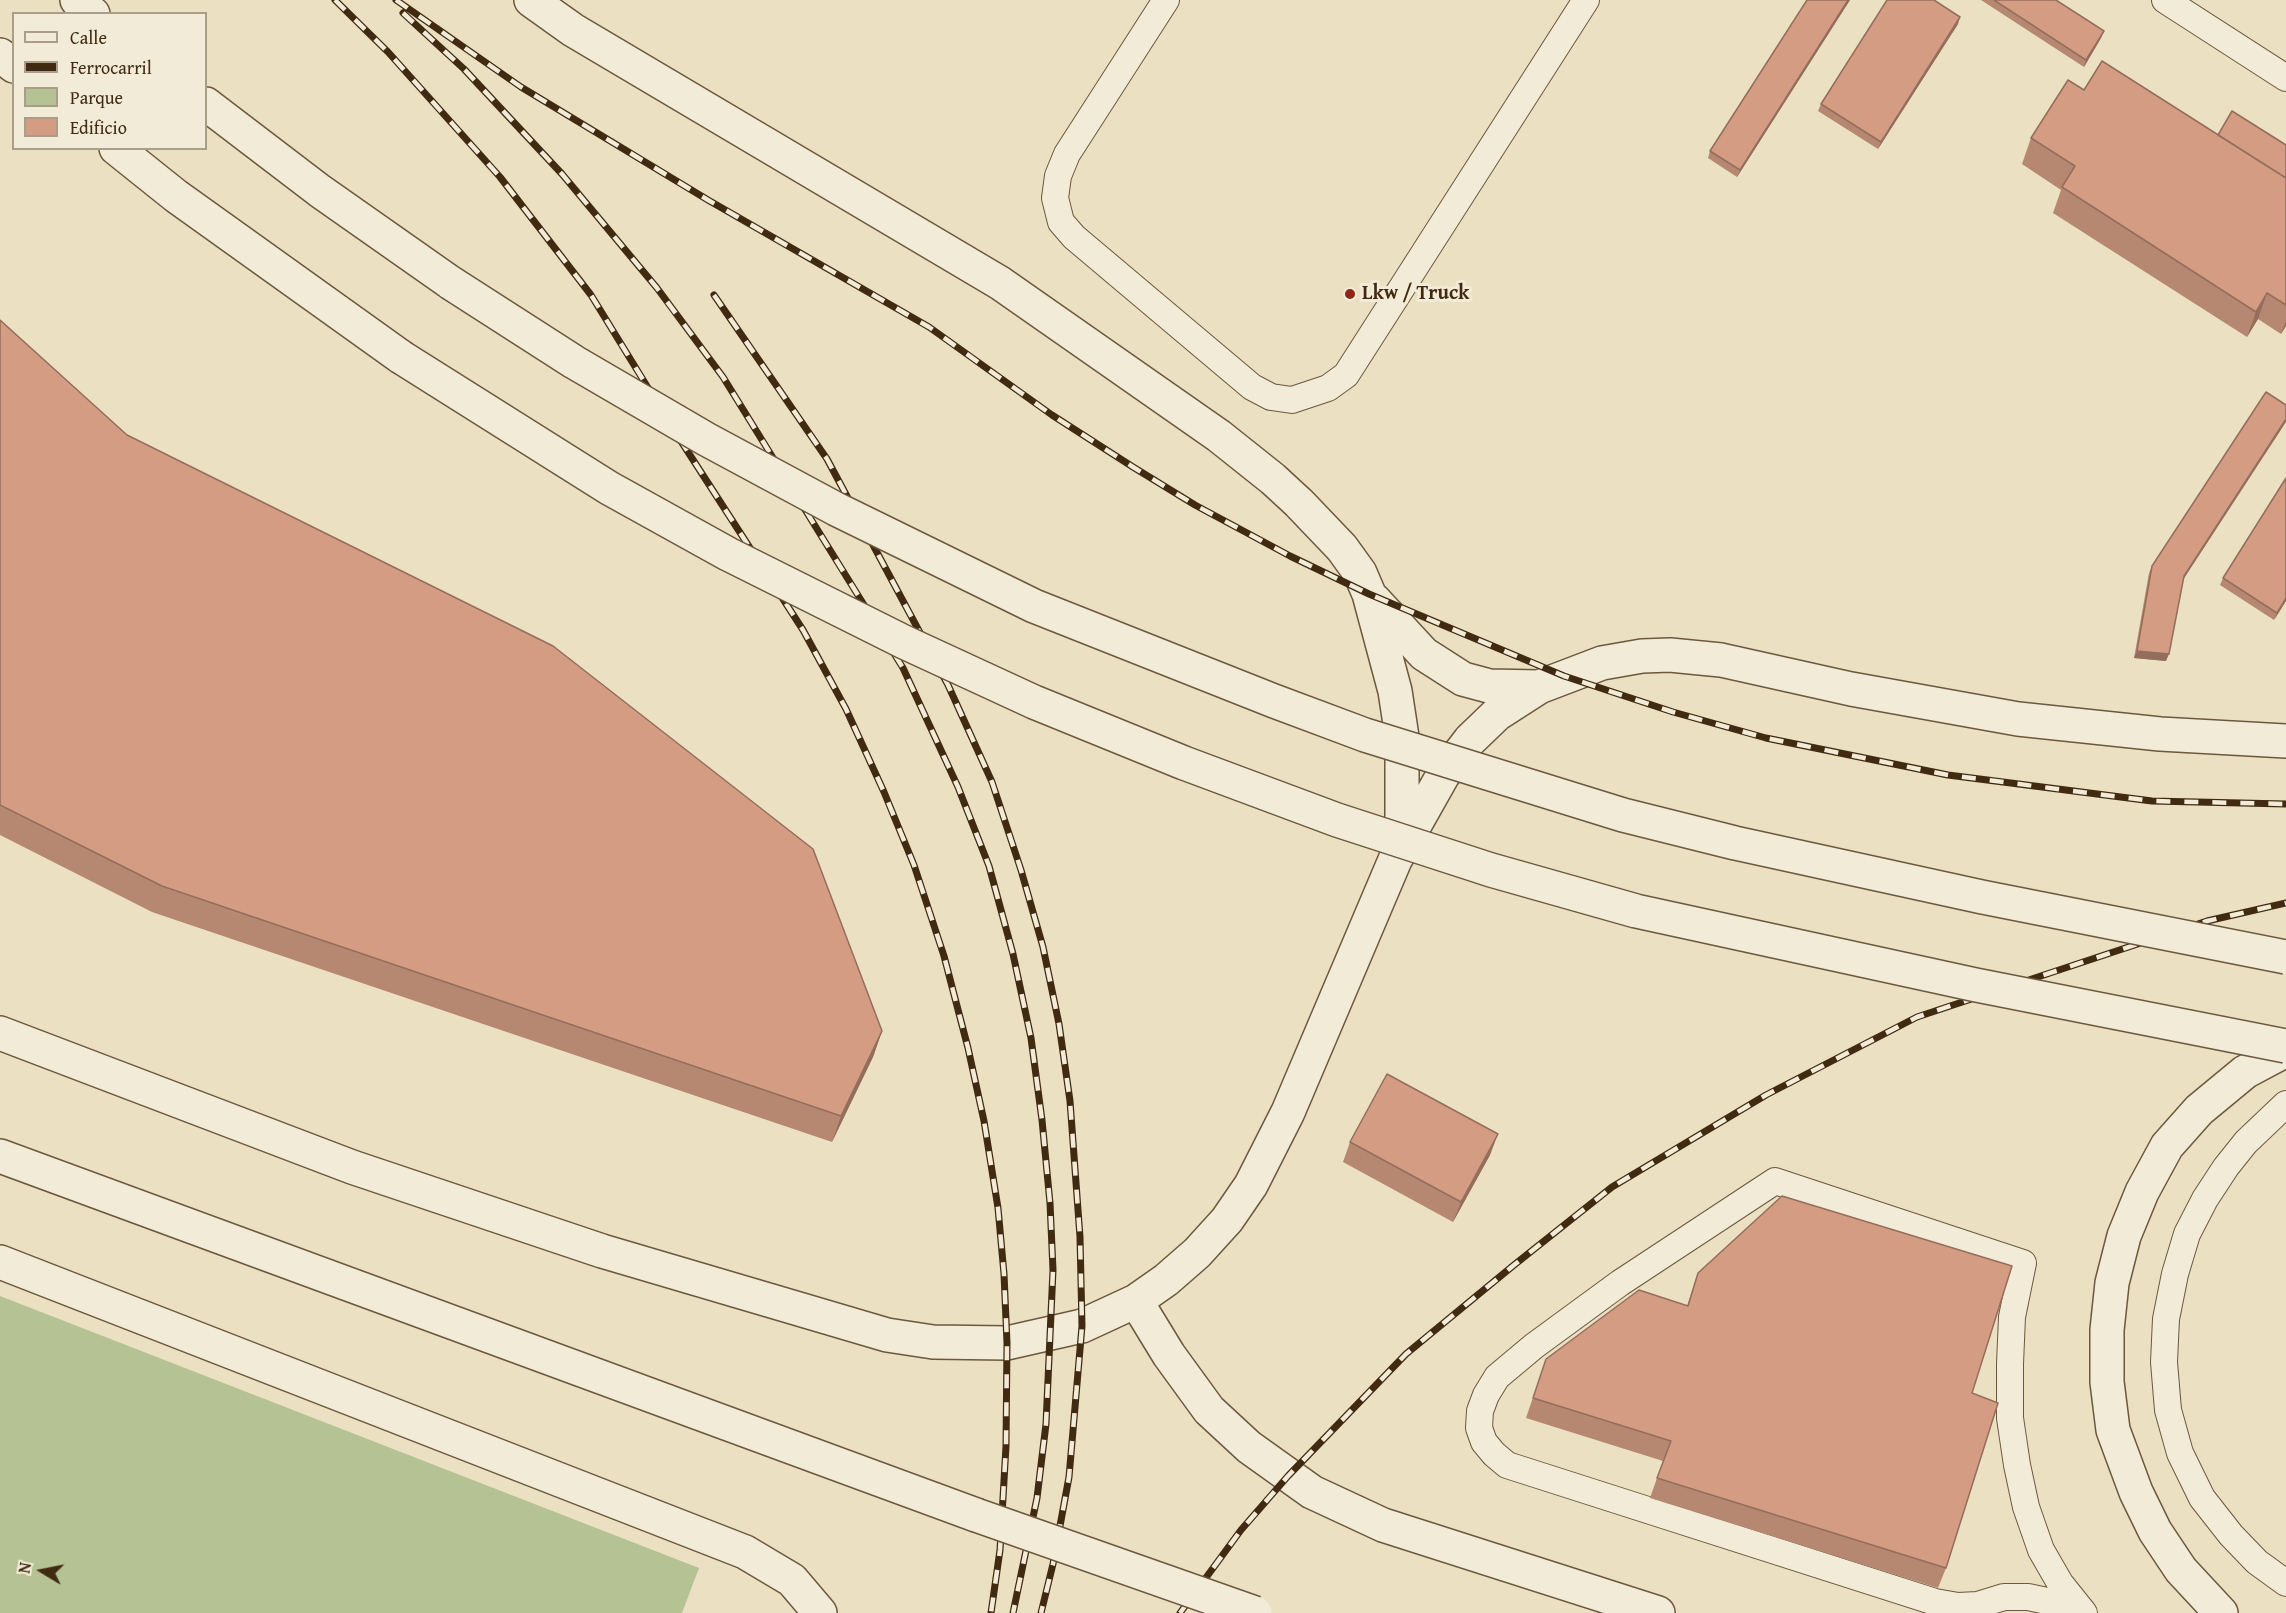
<!DOCTYPE html>
<html>
<head>
<meta charset="utf-8">
<style>
  body { margin:0 }
  #map { position:relative; width:2286px; height:1613px; overflow:hidden; background:#ebe0c1; font-family:"Gentium Book Plus",serif }
  canvas { display:block }
  .legend { position:absolute; left:12px; top:12px; width:195px; height:138px; box-sizing:border-box; background:#f2ebd7; border:2px solid #ab9e88; margin:0; padding:8px 10px; list-style:none; font-size:18px; color:#412a12 }
  .legend li { display:flex; align-items:center; gap:12px; height:30px }
  .legend b { width:30px; border:2px solid #ab9e88 }
  .north { position:absolute; left:12px; top:1541px; width:60px; height:60px; -webkit-text-stroke:4px #f2ebd7; paint-order:stroke; rotate:280deg; font-size:16px; font-weight:700; line-height:24px; text-align:center; color:#412a12 }
  .north::after { content:''; display:block; margin:auto; width:21px; height:27px; background:#412a12; clip-path:polygon(50% 0,100% 100%,50% 72%,0 100%) }
</style>
</head>
<body>
<div id="map">
<canvas width="2286" height="1613"></canvas>
<ul class="legend">
<li><b style="height:8px;background:#f2ebd7"></b>Calle</li>
<li><b style="height:8px;background:#412a12"></b>Ferrocarril</li>
<li><b style="height:16px;background:#b5c394"></b>Parque</li>
<li><b style="height:16px;background:#d49d83"></b>Edificio</li>
</ul>
<div class="north">N</div>
</div>
<script>
const g = document.querySelector('canvas').getContext('2d');
g.lineJoin = 'round';
function fill(path, color) { g.fillStyle = color; g.fill(path, 'evenodd'); }
const shape = rows => new Path2D(rows.map(r => 'M' + r).join(''));
function strokePath(path, color, width, dash) { g.strokeStyle = color; g.lineWidth = width; g.lineCap = dash ? 'butt' : 'round'; g.setLineDash(dash || []); g.stroke(path); }
function write(font, color, halo, rows, align = 'center') {
  g.font = font + ' "Gentium Book Plus",serif'; g.lineWidth = 6; g.setLineDash([]); g.textBaseline = 'middle'; g.strokeStyle = halo; g.fillStyle = color; for (const [text, x, y, turn = 0] of rows) {
    g.save(); g.translate(x, y); g.rotate((+turn || 0) * Math.PI / 180); g.textAlign = isNaN(turn) ? turn : align; if (halo) g.strokeText(text, 0, 0); g.fillText(text, 0, 0); g.restore();
  }
}
fill(shape([
  [0,1296,699,1568,682,1613,0,1613]
]), '#b5c394');
const service = shape([
  [1166,0,1067,154,1058,176,1055,198,1061,222,1074,237,1252,387,1271,397,1292,400,1328,388,1346,375,1586,0],
  [2165,0,2286,78],
  [2286,1104,2246,1142,2226,1167,2205,1199,2187,1234,2175,1274,2166,1319,2164,1362,2168,1410,2180,1453,2202,1498,2231,1535,2257,1562,2286,1583],
  [2080,1608,2028,1597,2004,1597,1978,1605,1958,1606,1935,1602,1507,1465,1494,1454,1484,1442,1479,1428,1480,1411,1486,1395,1497,1377,1534,1346,1620,1283,1775,1181,2023,1263,2012,1317,2010,1364,2010,1418,2017,1465,2026,1507,2041,1550,2060,1583,2084,1613]
]);
const minor = shape([
  [77,0,93,14],
  [531,0,573,30,1000,283,1219,436,1273,479,1299,503,1342,548,1360,573,1369,594,1395,691,1402,737,1402,817,1397,846],
  [0,55,14,66],
  [206,104,320,191,451,283],
  [116,148,176,196,401,357],
  [1374,600,1424,654,1463,679,1489,686,1539,687],
  [0,1033,352,1167,602,1251,887,1335,933,1342,1007,1343,1082,1326,1136,1301,1166,1280,1197,1253,1227,1220,1251,1185,1288,1112,1395,860,1443,775,1470,740,1497,714,1539,687,1602,663,1642,656,1670,655,1721,660,1851,689,2018,719,2160,734,2286,741],
  [0,1156,976,1515],
  [0,1262,745,1552,792,1580,820,1613],
  [1136,1301,1169,1355,1209,1410,1249,1447,1312,1492,1383,1525,1658,1613],
  [2221,1613,2181,1570,2155,1531,2136,1492,2113,1430,2107,1382,2107,1330,2112,1283,2124,1236,2142,1192,2167,1146,2199,1110,2245,1072,2286,1050]
]);
strokePath(service, '#6c583e', 28);
strokePath(minor, '#6c583e', 36);
strokePath(service, '#f2ebd7', 26);
strokePath(minor, '#f2ebd7', 33);
const rail = shape([
  [335,0,388,52,500,177,591,295,677,435,803,630,846,709,884,792,914,865,944,956,968,1048,984,1121,998,1208,1004,1274,1007,1343,1006,1446,1000,1550,991,1613],
  [396,0,521,87,708,200,929,327,1052,415,1133,467,1195,505,1290,556,1369,594,1564,676,1673,712,1766,738,1948,775,2152,801,2286,804],
  [403,13,464,69,562,174,657,288,723,377,903,668,958,787,989,866,1013,954,1031,1038,1042,1120,1050,1203,1053,1270,1046,1424,1037,1498,1013,1613],
  [714,295,827,459,948,685,992,782,1021,870,1043,947,1059,1024,1070,1101,1080,1237,1082,1326,1069,1477,1053,1564,1041,1613],
  [1180,1613,1241,1530,1288,1476,1406,1354,1514,1265,1612,1187,1766,1095,1917,1017,2207,921,2286,903]
]);
strokePath(rail, '#412a12', 7);
strokePath(rail, '#f2ebd7', 4.5, [14]);
const minorBridge = shape([
  [451,283,574,362,706,439,836,509,1034,606,1274,701,1365,735,1623,815,1735,843,1982,897,2286,957],
  [401,357,609,488,728,554,904,642,1034,702,1184,763,1337,820,1491,870,1636,911,1976,985,2286,1046],
  [976,1515,1255,1613]
]);
strokePath(minorBridge, '#6c583e', 36, []);
strokePath(minorBridge, '#f2ebd7', 33);
fill(shape([
  [1807,0,1850,0,1737,177,1708,158,1710,151],
  [1981,0,2056,0,2101,38,2084,67],
  [1958,24,1878,149,1818,111,1821,104],
  [2084,90,2218,135,2286,145,2286,326,2281,334,2258,319,2247,337,2053,213,2061,190,2022,164,2031,138],
  [0,320,127,435,882,1031,873,1057,832,1142,152,912,0,835],
  [2152,566,2183,580,2166,661,2134,658,2149,573],
  [2223,578,2286,601,2274,620,2220,585],
  [1350,1142,1490,1155,1453,1222,1343,1162],
  [1698,1273,1972,1393,1946,1568,1938,1588,1650,1498,1663,1461,1526,1418,1546,1359,1687,1306]
]), '#b68771');
fill(shape([
  [1848,0,1850,0,1737,177,1740,170],
  [1960,17,1958,24,1878,149,1881,142],
  [2104,31,2101,38,2084,67,2086,60],
  [2267,293,2258,319,2247,337,2256,312],
  [2286,321,2286,326,2281,334],
  [2286,419,2286,422,2181,583,2184,576],
  [2286,598,2286,601,2274,620,2277,613],
  [2137,651,2169,654,2166,661,2134,658],
  [882,1031,873,1057,832,1142,841,1116],
  [1498,1134,1490,1155,1453,1222,1461,1202]
]), '#946e5c');
const building = shape([
  [1807,0,1848,0,1740,170,1710,151,1807,0],
  [1887,0,1934,0,1960,17,1881,142,1821,104,1887,0],
  [1994,0,2056,0,2104,31,2086,60,1994,0],
  [2102,61,2286,178,2286,305,2267,293,2256,312,2062,187,2075,166,2031,138,2068,80,2084,90,2102,61],
  [2232,111,2286,145,2286,178,2218,135,2232,111],
  [0,320,127,435,553,646,813,849,882,1031,841,1116,162,886,0,805,0,320],
  [2266,392,2286,405,2286,419,2184,576,2169,654,2137,651,2152,566,2266,392],
  [2286,478,2286,598,2277,613,2223,578,2286,478],
  [1387,1074,1498,1134,1461,1202,1350,1142,1387,1074],
  [1782,1196,2012,1266,1972,1393,1998,1403,1946,1568,1657,1478,1671,1441,1533,1398,1546,1359,1639,1290,1688,1306,1698,1273,1782,1196]
]);
fill(building, '#d49d83');
strokePath(building, '#946e5c', 1.5);
for (const [x, y, r, color] of [
  [1350,294,6,"#8f2418"]
]) { const dot = new Path2D(); dot.arc(x, y, r, 0, 2 * Math.PI); g.fillStyle = color; g.fill(dot); strokePath(dot, '#f2ebd7', 2); }
write('bold 20px', '#412a12', '#f2ebd7', [
  ["Lkw / Truck",1362,294]
], 'left');
</script>
</body>
</html>
